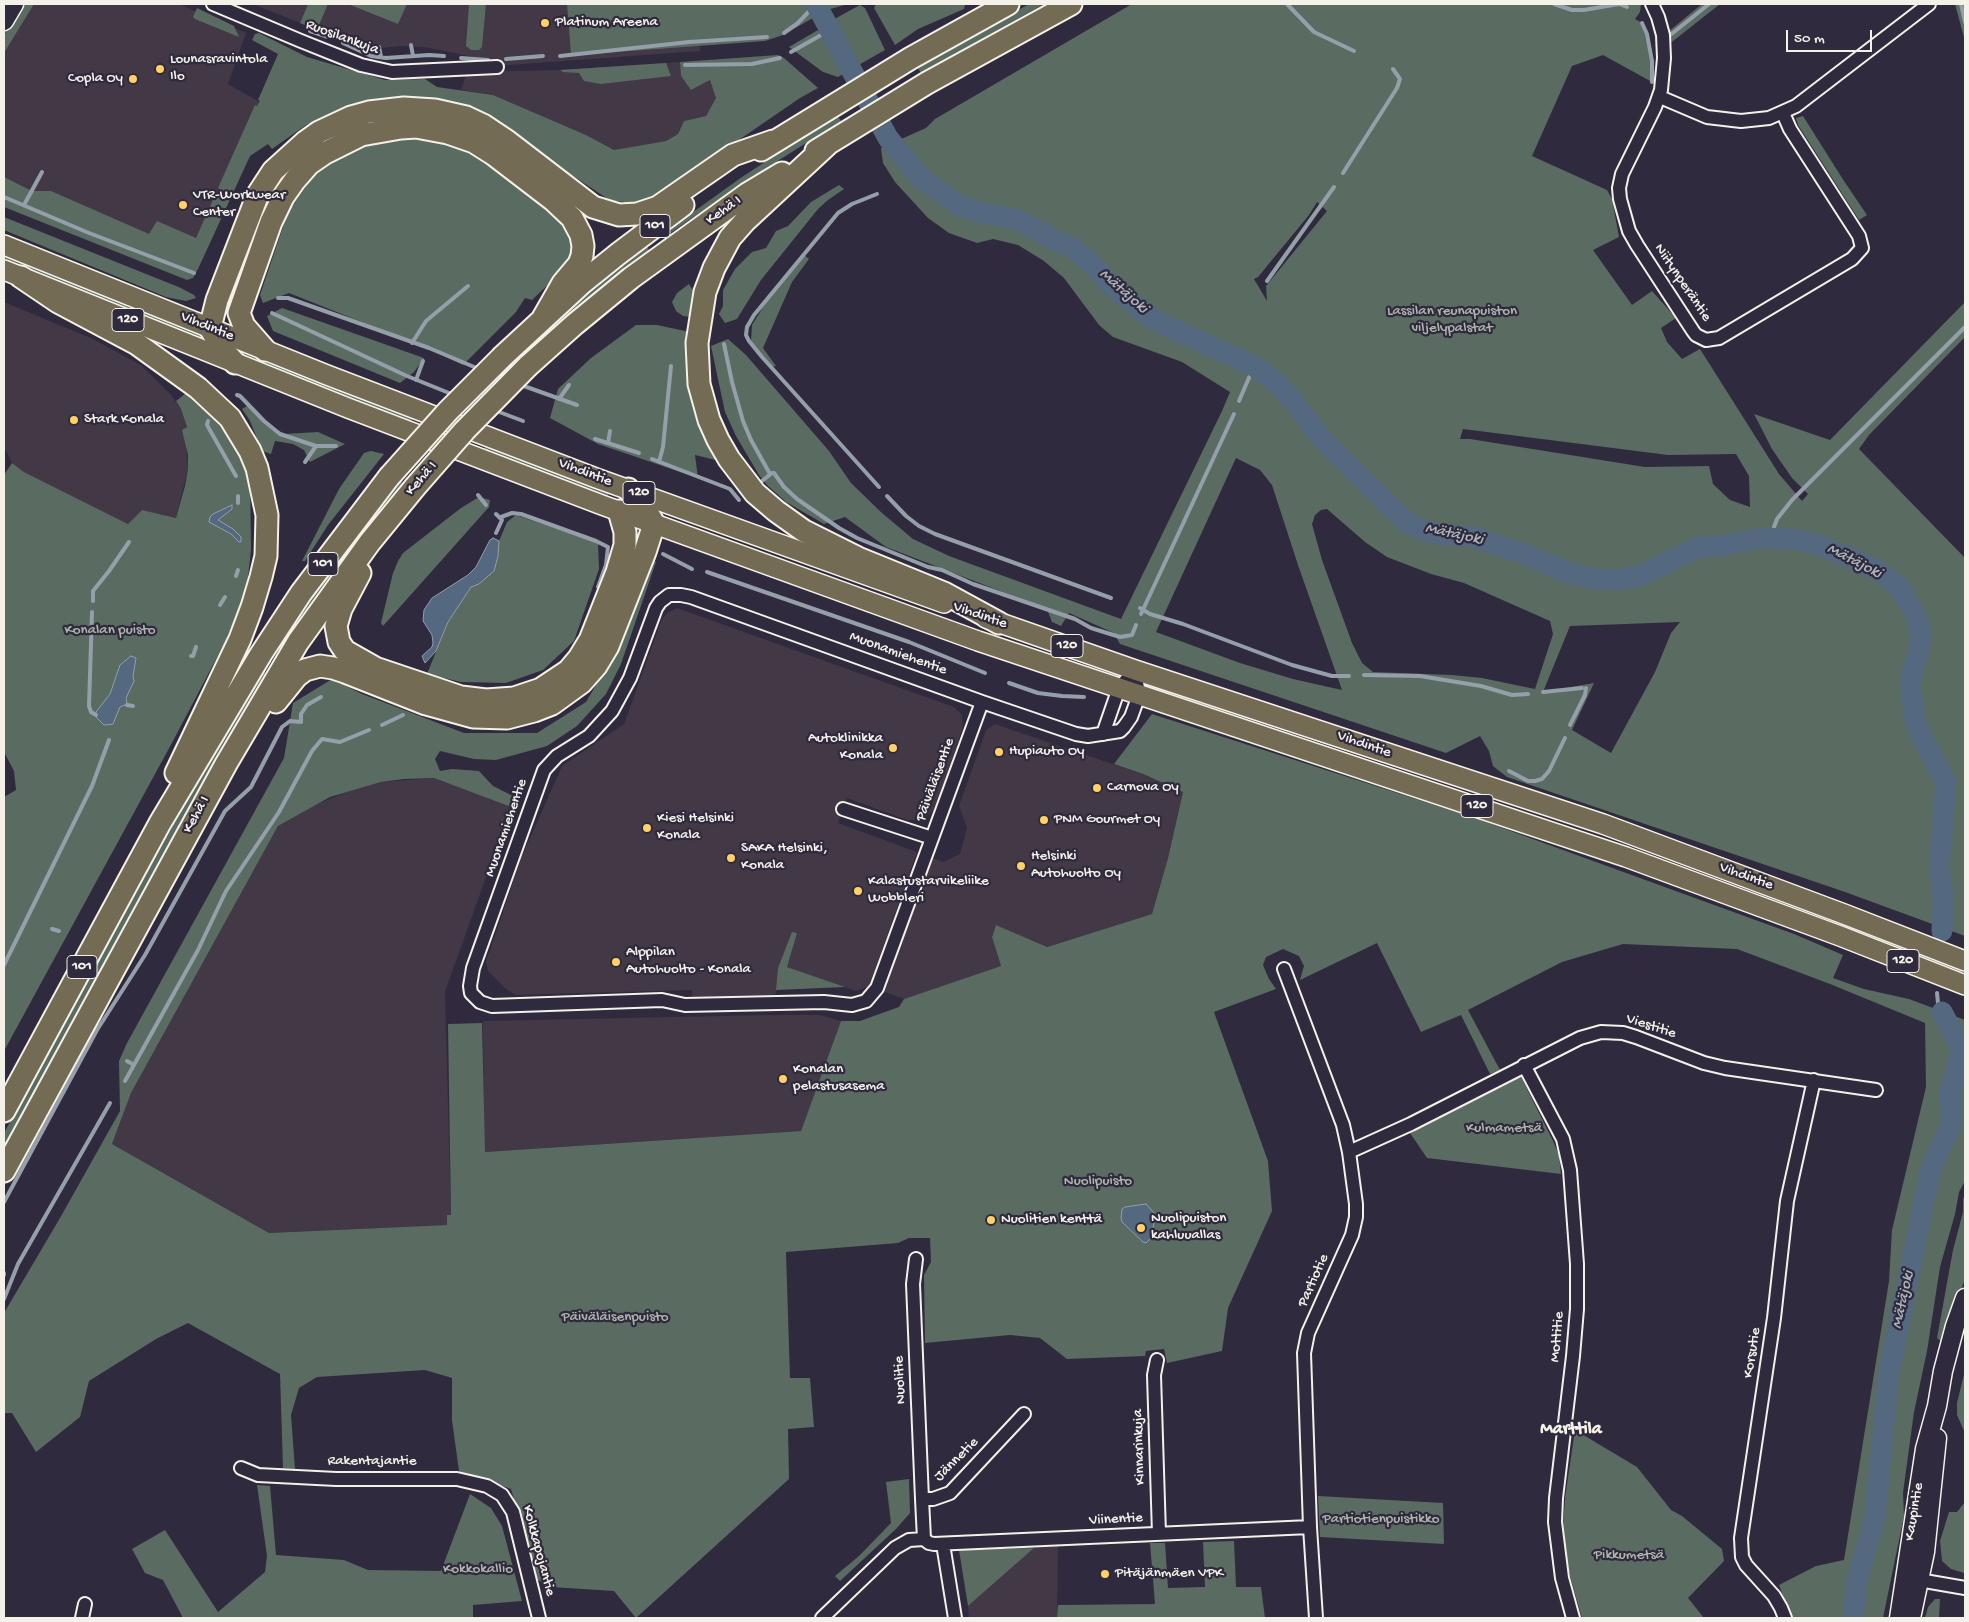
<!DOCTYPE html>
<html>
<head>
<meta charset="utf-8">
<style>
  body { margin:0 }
  #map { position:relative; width:1969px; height:1622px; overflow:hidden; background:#2f2a3d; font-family:"Gochi Hand",sans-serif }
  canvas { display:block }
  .frame { position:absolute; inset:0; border:5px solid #f4f1e8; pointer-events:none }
  .scale { position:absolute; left:1786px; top:30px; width:86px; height:22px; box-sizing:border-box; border:2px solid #f4f1e8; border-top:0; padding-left:6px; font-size:15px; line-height:18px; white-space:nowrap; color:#f4f1e8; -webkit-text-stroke:4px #2f2a3d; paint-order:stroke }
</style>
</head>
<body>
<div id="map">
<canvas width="1969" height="1622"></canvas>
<div class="frame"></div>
<div class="scale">50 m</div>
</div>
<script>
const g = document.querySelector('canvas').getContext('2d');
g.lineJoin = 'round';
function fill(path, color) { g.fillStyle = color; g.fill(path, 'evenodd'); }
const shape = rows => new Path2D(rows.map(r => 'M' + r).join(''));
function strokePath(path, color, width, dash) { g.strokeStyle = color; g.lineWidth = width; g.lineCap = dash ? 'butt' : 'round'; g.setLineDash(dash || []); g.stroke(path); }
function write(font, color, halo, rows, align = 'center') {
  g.font = font + ' "Gochi Hand",sans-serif'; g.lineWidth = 4.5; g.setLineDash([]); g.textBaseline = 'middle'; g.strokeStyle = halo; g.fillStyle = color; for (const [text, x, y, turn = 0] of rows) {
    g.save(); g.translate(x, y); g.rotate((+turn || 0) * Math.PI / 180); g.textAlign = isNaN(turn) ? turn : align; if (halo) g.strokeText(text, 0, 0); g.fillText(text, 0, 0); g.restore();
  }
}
fill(shape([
  [25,4,179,4,246,33,228,84,265,105,204,245,169,255,4,188,4,38],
  [253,4,308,4,300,23],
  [328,4,696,4,700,51,496,66,469,56,424,47,399,46,366,50,317,30],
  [680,62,681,76,691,90,710,80,717,98,706,116,684,121,678,134,666,141,614,150,586,135,493,95,461,90,467,72,560,70],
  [4,302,91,338,141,365,172,396,181,409,187,427,186,443,188,469,176,518,142,510,128,524,24,472,12,463,4,447],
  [677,608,954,707,962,715,963,727,937,803,931,813,921,820,907,820,847,798,838,823,917,852,869,986,856,991,787,967,775,995,692,997,692,990,515,995,506,989,488,971,486,962,522,856,562,766,624,724,662,619,667,613],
  [995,724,1142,774,1183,792,1168,858,1152,914,1046,947,996,925,992,937,1001,966,904,999,879,990,930,857,943,862,960,854,967,828,959,806,986,730],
  [434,778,511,807,445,992,451,1215,447,1225,269,1233,112,1144,131,1093,278,826,317,804,347,792,381,782],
  [768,1015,820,1015,841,1021,801,1131,484,1152,483,1021],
  [1058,1546,1057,1618,969,1618,968,1606,1034,1548]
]), '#423846');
fill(shape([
  [23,4,34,4,4,53,4,35],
  [308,4,328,4,317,30,300,23],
  [348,4,407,4,398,24],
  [469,4,486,4,482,47,479,50,471,50,466,46],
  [567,4,848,4,827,10,783,35,765,41,576,55,571,54],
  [876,4,968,4,965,5,964,9,918,29,895,45,874,8],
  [1029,4,1044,4,921,73,917,67],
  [1132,4,1641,4,1640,12,1635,19,1642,23,1647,34,1652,61,1652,82,1603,55,1572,66,1532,156,1607,190,1612,199,1619,237,1593,250,1632,305,1652,291,1676,318,1661,328,1667,342,1682,359,1700,349,1779,474,1802,501,1808,494,1792,478,1772,449,1754,414,1830,440,1965,302,1965,337,1869,435,1859,449,1965,558,1965,936,1845,892,1507,777,1493,766,1489,751,1480,736,1446,753,1120,644,1114,633,1069,613,1061,626,1052,622,1047,609,886,547,845,517,824,524,786,502,768,486,759,475,736,436,725,412,711,346,728,339,746,355,829,451,851,483,882,513,913,539,949,556,1121,619,1222,411,1230,392,1182,362,1113,337,1099,325,1064,278,1044,261,1018,245,993,239,977,243,949,233,928,218,895,182,883,163,881,148,926,128,935,119],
  [1317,202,1327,211,1266,286,1267,301,1254,279,1258,277,1309,215],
  [1463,429,1668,455,1736,454,1749,476,1750,507,1730,500,1713,484,1709,466,1645,467,1470,439,1460,439],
  [1236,458,1260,470,1272,485,1298,565,1342,690,1293,679,1240,663,1156,632],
  [1327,509,1365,542,1387,557,1431,574,1464,583,1550,621,1553,634,1535,689,1482,678,1452,675,1373,672,1362,663,1352,643,1322,560,1312,524,1315,515,1321,510],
  [1680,622,1671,633,1655,672,1611,753,1572,730,1594,683,1543,692,1570,626],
  [1702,4,1720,4,1668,45,1668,32],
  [1955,4,1965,4,1965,41],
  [860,5,865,8,885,50,855,67,829,22],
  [197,8,234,26,239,37,195,19,193,17],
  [818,30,845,73,838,77,823,72,789,47],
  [259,33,307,57,385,80,425,79,437,87,493,95,586,135,614,150,666,141,678,134,684,121,706,116,716,98,710,80,691,90,681,76,680,62,778,55,784,58,818,88,800,98,660,194,637,203,611,201,522,142,489,116,473,109,424,99,381,100,340,111,306,125,272,149,268,144,250,156,198,269,193,278,187,280,4,207,4,177,32,191,51,191,149,234,157,221,196,238,216,193,218,194,220,189,218,188,255,105,257,106,260,101,258,100,278,54,252,40,255,34],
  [666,63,671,76,601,84,584,81,579,73,563,72,560,70],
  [837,115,841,121,746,181,669,234,675,225,742,177],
  [1803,116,1844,181,1867,215,1859,220,1798,125,1796,118],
  [399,134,438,137,473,151,541,204,565,225,572,240,572,254,561,272,532,300,525,298,516,312,463,365,427,348,289,293,263,303,260,295,288,212,314,175,334,159,359,145],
  [839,185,844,189,828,200,818,209,761,280,737,319,725,323,719,314,723,306,723,290,735,269,752,252,766,248,776,231,788,226,811,202],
  [4,217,181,288,194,295,196,298,186,301,166,297,4,230],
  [647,246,649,250,570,313,517,362,514,361,566,311],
  [4,253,206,335,209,342,4,262],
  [803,254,809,259,792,282,763,348,776,366,770,367,751,341,752,325,768,299],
  [689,284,692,289,696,290,691,317,683,316,676,311,672,302,677,293],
  [282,308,424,358,414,372,400,383,273,331,267,316],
  [636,325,657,325,690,332,724,462,695,455,698,478,598,444,550,418,558,389,591,358],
  [234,346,414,417,409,424,241,355],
  [190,390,217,415,250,471,251,550,248,577,242,603,224,644,173,741,4,1051,4,797,16,790,14,771,4,752,4,475,12,463,24,472,128,524,142,510,176,518,185,486,188,469,188,455,182,430,187,427,181,409,176,401],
  [247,406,254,408,267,424,284,434,318,432,345,444,310,462,304,450,293,444,275,441,271,454,262,451,250,421,242,409],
  [487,445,610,491,607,498,482,451],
  [371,451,384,454,328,525,305,561,302,561,339,489,364,453],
  [400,482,403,482,326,582,281,650,279,650,279,646,323,580],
  [479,497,490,500,489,507,383,626,381,623,393,573,398,561,403,553,461,508],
  [516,515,598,543,599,569,574,641,543,670,506,683,461,682,427,674,448,622,471,587,479,584,498,556,499,541,507,522],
  [652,560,656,562,621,664,606,694,577,726,547,746,496,760,474,759,440,751,435,759,440,771,452,769,479,771,493,786,513,796,511,807,434,778,404,779,381,782,330,797,278,826,131,1093,112,1144,269,1233,447,1225,447,1215,451,1215,448,1024,482,1023,485,1152,801,1131,841,1021,860,1021,899,1007,904,999,1001,966,992,937,996,925,1047,947,1152,914,1168,858,1183,792,1143,774,1114,764,1152,714,1475,818,1794,934,1843,955,1833,978,1864,989,1909,999,1965,1020,1965,1181,1959,1192,1955,1214,1940,1267,1927,1351,1914,1412,1903,1493,1904,1516,1883,1618,1791,1618,1779,1585,1816,1566,1844,1560,1889,1281,1892,1230,1926,1087,1925,1023,1830,984,1737,949,1623,944,1562,962,1468,1010,1500,1070,1490,1074,1461,1015,1421,1032,1377,943,1300,980,1304,966,1299,956,1283,949,1266,957,1263,965,1269,979,1276,989,1214,1012,1268,1161,1272,1211,1228,1308,1222,1351,1167,1363,1164,1349,1146,1351,1145,1356,1067,1359,1040,1338,1010,1335,925,1343,924,1275,931,1262,930,1238,909,1238,898,1243,786,1252,790,1378,810,1378,814,1427,788,1429,789,1479,636,1618,614,1591,552,1587,536,1579,511,1489,459,1471,452,1420,452,1378,425,1370,317,1377,299,1388,291,1415,295,1469,283,1468,280,1374,188,1323,156,1339,89,1381,80,1417,36,1452,12,1413,4,1413,4,1313,60,1218,120,1111,119,1061,127,1043,284,758,293,703,332,679,362,694,464,733,537,733,586,702,616,651],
  [265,668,265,676,203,781,4,1146,4,1133,113,933,198,780],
  [792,932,797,933,787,967,845,987,776,990,778,968],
  [1521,1077,1553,1141,1559,1155,1561,1174,1427,1158,1410,1133],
  [1965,1194,1965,1279,1942,1342,1937,1338,1953,1250,1963,1212,1963,1199],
  [1965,1370,1965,1433,1957,1415,1957,1403],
  [1575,1430,1637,1467,1671,1510,1682,1516,1722,1549,1724,1561,1688,1598,1704,1618,1582,1618,1568,1569,1563,1528,1565,1498],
  [909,1479,910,1513,896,1529,840,1581,835,1576,859,1556,891,1523,886,1482],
  [257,1485,270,1486,276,1555,344,1560,368,1570,441,1571,470,1494,491,1508,502,1526,522,1601,473,1605,473,1618,183,1618,163,1580,145,1573,132,1549,165,1530,218,1612,265,1572,267,1556],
  [1318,1496,1443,1503,1444,1544,1320,1537],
  [1965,1502,1965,1559,1964,1573,1951,1569,1942,1561,1940,1541,1949,1512,1957,1512],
  [1234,1541,1236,1587,1261,1587,1265,1618,1057,1618,1058,1605,1155,1604,1150,1543,1165,1543,1168,1588,1205,1587,1203,1542],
  [1034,1548,968,1606,959,1550],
  [1935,1599,1940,1599,1939,1618,1925,1618,1928,1607]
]), '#5a6b62');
const water = shape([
  [232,505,232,509,218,520,233,529,241,537,241,542,239,542,231,534,209,522,210,517,213,514,232,505],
  [493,538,499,541,498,556,494,571,479,584,471,587,448,622,436,651,425,663,422,656,432,647,433,643,432,635,423,621,424,610,432,598,468,575,476,567,490,540,493,538],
  [131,656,136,658,133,676,134,681,126,698,127,704,120,707,113,724,104,725,96,717,96,712,110,694,120,665,131,656],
  [1146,1204,1155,1214,1152,1237,1146,1243,1143,1242,1122,1222,1121,1218,1122,1209,1125,1207,1146,1204]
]);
fill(water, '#54687f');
strokePath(water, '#949fa9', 1);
strokePath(shape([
  [1287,4,1314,32,1354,51],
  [1554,4,1572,10,1584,10,1619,4,1627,7],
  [1961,4,1965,22],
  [1642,23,1647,34,1652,61,1652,82],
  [310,31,328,37],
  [784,33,798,23,816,4],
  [1669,36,1709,4],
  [343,43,371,56,386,58,429,55,444,56],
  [411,45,413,56],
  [379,47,381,57],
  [791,52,830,30],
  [560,56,689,42,767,37],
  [461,58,488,60],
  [506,59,543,56],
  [685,65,752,64,780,58],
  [1343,173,1397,88,1400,79,1393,69],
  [877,194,852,204,838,213,754,315,747,327,746,335,749,341,762,357,879,487],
  [4,197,89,233,194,273],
  [24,205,42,172],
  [1267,281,1334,187],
  [278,298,288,298,429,348,479,369],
  [272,313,407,376,454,395],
  [412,343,426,321,468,286],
  [724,344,732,382,743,421,751,440,770,474],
  [1224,351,1227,345],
  [416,380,423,361],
  [521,385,577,405],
  [237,395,240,396,264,421,280,434,316,446,336,446],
  [559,399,569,385],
  [1239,401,1254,366],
  [494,410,523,421],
  [208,421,207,425,236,476],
  [595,439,639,453],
  [608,443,610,431],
  [652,459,730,489,739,500],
  [305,462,316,446],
  [659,462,663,447,671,366],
  [762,481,772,473,774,473,784,487,797,499,839,528,857,538,928,567,942,570,973,584,1075,619,1091,628,1120,637,1132,635,1136,625],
  [478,495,486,505],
  [887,496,906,516,919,526,935,534,1111,598],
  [238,503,238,496],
  [496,514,502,520,496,533],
  [501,517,512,513,521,514,596,541,608,547,606,565,598,587],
  [1774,539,1774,527,1777,519,1792,500,1965,327],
  [663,554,692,569],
  [707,572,909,642,985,673],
  [236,576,238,570],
  [93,601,93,591,109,571,129,542],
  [220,605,225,597],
  [1140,608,1150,614,1183,624,1292,665,1332,676,1349,676],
  [92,612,89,706,91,712,96,715],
  [1141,614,1234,414],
  [191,656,193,656,196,647],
  [1364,675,1420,676,1481,686,1512,695,1528,694],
  [1009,683,1038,693,1062,696,1084,697],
  [1543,692,1582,688],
  [127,705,133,706],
  [382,725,403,715],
  [1570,725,1585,695,1586,688],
  [1509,771,1528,781,1535,781,1542,779,1549,771,1565,738],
  [52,929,59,931],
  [4,965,92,786,109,740],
  [1937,993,1938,1003,1942,1012],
  [127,1061,134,1065],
  [125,1081,198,950,226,891,279,812,312,751,322,739,340,742,369,730],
  [4,1202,97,1030,145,955,225,811,251,787,282,727,290,721,301,722,301,714,307,705,321,697],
  [4,1275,4,1273],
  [4,1299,18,1264,110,1103]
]), '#949fa9', 4);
strokePath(shape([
  [816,4,888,138,920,177,958,205,982,213,1015,219,1043,233,1051,239,1070,246,1092,264,1111,285,1147,315,1160,323,1254,366,1278,384,1297,406,1321,438,1404,520,1420,529,1439,534,1473,537,1519,552,1571,574,1596,579,1621,580,1642,575,1701,546,1718,546,1761,538,1793,539,1816,544,1853,559,1877,570,1899,587,1917,618,1921,635,1919,649,1910,681,1915,719,1923,739,1946,783,1939,867,1943,897,1942,931],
  [1853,1618,1856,1585,1875,1516,1889,1372,1931,1168,1951,1125,1950,1090,1962,1050,1942,1012]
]), '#54687f', 21);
const street = shape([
  [213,4,301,41,361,65,392,72,497,67],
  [1652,4,1658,17,1663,35,1664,58,1661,90,1655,107,1622,174,1619,188,1620,199,1629,231,1637,245,1693,331,1696,335,1706,340,1719,338,1852,259,1862,248,1859,236,1790,129,1783,113],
  [1660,97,1707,117,1741,121,1769,118,1796,106,1929,4],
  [982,702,877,988,866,1001,852,1005,824,1002,685,1005,662,1000,492,1006,480,1002,471,993,470,986,473,968,544,770,557,756,589,736,612,711,630,678,656,608,660,602,669,595,681,595,691,597,982,702,1076,734,1088,736,1120,731,1124,727,1131,717,1139,695,1135,670],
  [1103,734,1119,688,1135,670],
  [843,809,932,838],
  [1284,969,1343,1125,1349,1152,1356,1204,1356,1217,1352,1235,1308,1333,1304,1353,1310,1527,1316,1618],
  [1524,1065,1563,1139,1570,1170,1577,1264,1577,1309,1573,1356,1556,1498,1555,1522,1562,1578,1573,1618],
  [1349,1152,1411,1124,1580,1038,1601,1032,1623,1033,1636,1037,1704,1063,1725,1068,1876,1090],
  [916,1259,913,1284,922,1499],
  [1157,1360,1154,1375,1159,1534],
  [241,1468,258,1475,336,1479,457,1479,487,1486,502,1495,513,1512,539,1618],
  [924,1539,929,1543,934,1544,1310,1527],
  [943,1544,955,1618],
  [1913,1579,1965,1588],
  [82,1618,85,1604],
  [822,1618,895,1548,909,1540,924,1539,922,1499,933,1499,950,1493,1024,1414],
  [1785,1618,1781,1608,1774,1596,1746,1565,1742,1557,1741,1538,1774,1318,1787,1201,1814,1080]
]);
const secondary = shape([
  [4,21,14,4],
  [1899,1618,1925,1449,1937,1406,1943,1371,1955,1326,1965,1298],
  [1911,1618,1925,1552,1937,1438]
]);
const primary = shape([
  [4,245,327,375,596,478,944,603],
  [4,270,348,408,602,505,978,641,1626,857,1840,936,1965,985],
  [986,618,1135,670,1603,824,1844,914,1965,961]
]);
const highway = shape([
  [828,144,745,221,730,238,714,268,705,292,697,343,699,384,709,420,718,440,729,459,755,493,776,511,804,531,858,558,944,593,999,623],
  [761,150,911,58,1008,4],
  [816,151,927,83,1071,4],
  [21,277,58,302,137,344,198,388,230,418,250,451,257,468,267,515,266,556,261,577,252,607,240,639,176,773],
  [265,350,244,326,239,313,271,222,283,197,295,180,309,164,325,153,361,135,401,128,416,127,448,133,474,142,493,154,553,200,572,218,581,235,583,246,582,256,579,264,563,283,543,318],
  [503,356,582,283,618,254,683,205],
  [235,363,224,351,210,328,217,300,258,194,273,171,305,142,319,132,351,117,369,112,404,108,435,110,466,117,483,125,507,141,593,207,619,215,637,214,658,207,733,155,773,141],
  [528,366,575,324,631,278,747,194,782,173],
  [360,573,341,609,336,626,339,642,345,651,375,668,461,697,486,700,514,698,541,689,568,671,579,658,590,640,617,572,625,545,625,532,619,511],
  [276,702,297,676,305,670,320,666,333,668,345,672,426,704,473,717,507,718,534,711,552,704,581,683,596,666,608,646,645,552,654,524,646,510,628,489],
  [4,1111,160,823,261,654,301,593,389,477],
  [4,1171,226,764,298,642,370,542,415,487]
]);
strokePath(street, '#f4f1e8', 16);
strokePath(secondary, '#f4f1e8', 21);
strokePath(primary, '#f4f1e8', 22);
strokePath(highway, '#f4f1e8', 25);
strokePath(street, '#2f2a3d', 12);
strokePath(secondary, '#2f2a3d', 18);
strokePath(primary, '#746b55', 19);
strokePath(highway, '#746b55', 21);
const highwayBridge = shape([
  [389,477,448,411,503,356],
  [415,487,465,430,528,366]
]);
strokePath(highwayBridge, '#f4f1e8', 25, []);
strokePath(highwayBridge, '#746b55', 21);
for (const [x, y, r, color] of [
  [545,23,5,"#ffd166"],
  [160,69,5,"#ffd166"],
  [133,79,5,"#ffd166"],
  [183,205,5,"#ffd166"],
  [74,420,5,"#ffd166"],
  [893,748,5,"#ffd166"],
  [999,752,5,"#ffd166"],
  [1097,788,5,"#ffd166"],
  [1044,820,5,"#ffd166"],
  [647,828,5,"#ffd166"],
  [731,858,5,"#ffd166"],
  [1021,866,5,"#ffd166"],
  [858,891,5,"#ffd166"],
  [616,962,5,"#ffd166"],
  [783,1079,5,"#ffd166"],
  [991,1220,5,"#ffd166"],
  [1141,1228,5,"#ffd166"],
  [1105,1574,5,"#ffd166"]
]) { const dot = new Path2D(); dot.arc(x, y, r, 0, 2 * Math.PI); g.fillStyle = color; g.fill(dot); strokePath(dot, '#2f2a3d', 2); }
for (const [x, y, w] of [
  [655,226,30],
  [128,320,32],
  [639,493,32],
  [323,564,30],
  [1067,646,32],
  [1477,806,32],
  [1903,961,32],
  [82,967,30]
]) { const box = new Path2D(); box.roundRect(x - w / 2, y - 11.5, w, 23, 4); g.fillStyle = '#2f2a3d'; g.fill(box); strokePath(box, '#f4f1e8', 1); }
write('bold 14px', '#f4f1e8', null, [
  ["101",655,226],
  ["120",128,320],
  ["120",639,493],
  ["101",323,564],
  ["120",1067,646],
  ["120",1477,806],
  ["120",1903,961],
  ["101",82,967]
]);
write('15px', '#f4f1e8', '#2f2a3d', [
  ["Platinum Areena",555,23],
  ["Lounasravintola",170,60],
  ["Ilo",170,77],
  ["Copla Oy",123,79,"right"],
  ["VTR-Workwear",193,196],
  ["Center",193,213],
  ["Stark Konala",84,420],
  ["Autoklinikka",883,739,"right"],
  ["Konala",883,756,"right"],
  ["Hupiauto Oy",1009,752],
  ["Carnova Oy",1107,788],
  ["Kiesi Helsinki",657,819],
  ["Konala",657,836],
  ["PNM Gourmet Oy",1054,820],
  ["SAKA Helsinki,",741,849],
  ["Konala",741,866],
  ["Helsinki",1031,857],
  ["Autohuolto Oy",1031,874],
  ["Kalastustarvikeliike",868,882],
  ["Wobbleri",868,899],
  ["Alppilan",626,953],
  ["Autohuolto - Konala",626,970],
  ["Konalan",793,1070],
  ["pelastusasema",793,1087],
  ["Nuolipuiston",1151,1219],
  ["kahluuallas",1151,1236],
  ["Nuolitien kenttä",1001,1220],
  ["Pitäjänmäen VPK",1115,1574]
], 'left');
write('15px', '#f4f1e8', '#2f2a3d', [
  ["Ruosilankuja",342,38,20],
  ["Kehä I",724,211,-35],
  ["Niitynperäntie",1682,283,56],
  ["Vihdintie",207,327,22],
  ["Vihdintie",585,473,21],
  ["Kehä I",422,479,-49],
  ["Vihdintie",980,616,19],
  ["Muonamiehentie",898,654,20],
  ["Vihdintie",1364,745,19],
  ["Päiväläisentie",936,780,-70],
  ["Kehä I",197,815,-61],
  ["Muonamiehentie",507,828,-71],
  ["Vihdintie",1746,877,20],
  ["Viestitie",1651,1027,18],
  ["Partiotie",1314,1281,-66],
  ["Mottitie",1558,1337,-85],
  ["Korsutie",1753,1353,-81],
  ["Nuolitie",901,1380,-93],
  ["Kinnarinkuja",1140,1447,-92],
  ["Jännetie",957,1460,-45],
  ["Rakentajantie",372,1462],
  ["Kaupintie",1915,1512,-81],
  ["Viinentie",1116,1520,-3],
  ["Kolkkapojantie",538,1551,75]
]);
write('15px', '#afb5ac', '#2f2a3d', [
  ["Lassilan reunapuiston",1452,312],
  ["viljelypalstat",1452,329],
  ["Konalan puisto",110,631],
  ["Kulmametsä",1504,1129],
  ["Nuolipuisto",1098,1182],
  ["Päiväläisenpuisto",615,1318],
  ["Partiotienpuistikko",1381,1520],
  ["Pikkumetsä",1629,1556],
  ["Kokkokallio",478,1570]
]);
write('italic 16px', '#acb3b9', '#2f2a3d', [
  ["Mätäjoki",1123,292,41],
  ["Mätäjoki",1454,535,12],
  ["Mätäjoki",1854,562,27],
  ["Mätäjoki",1904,1300,-78]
]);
write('bold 18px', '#f4f1e8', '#2f2a3d', [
  ["Marttila",1571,1430]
]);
</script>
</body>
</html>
